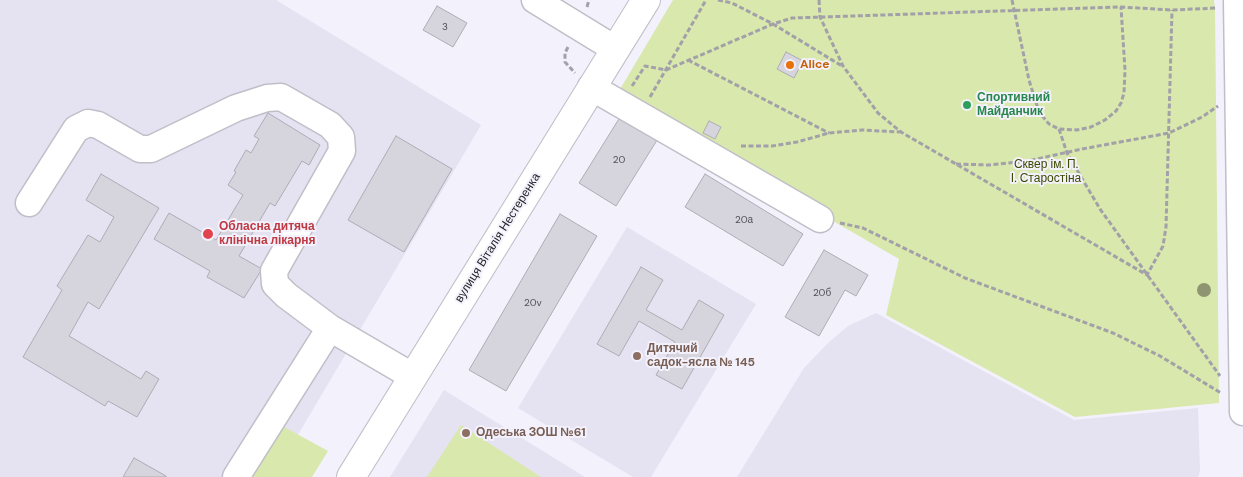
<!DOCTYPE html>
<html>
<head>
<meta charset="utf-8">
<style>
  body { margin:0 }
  canvas { display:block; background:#f3f1fb }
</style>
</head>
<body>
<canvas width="1243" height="477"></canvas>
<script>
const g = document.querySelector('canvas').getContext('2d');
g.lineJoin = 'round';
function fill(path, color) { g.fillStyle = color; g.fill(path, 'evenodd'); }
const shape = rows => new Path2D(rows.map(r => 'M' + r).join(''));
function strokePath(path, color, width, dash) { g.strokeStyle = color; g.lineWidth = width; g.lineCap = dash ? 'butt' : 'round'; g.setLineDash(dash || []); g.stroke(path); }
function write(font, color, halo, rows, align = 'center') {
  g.font = font + ' "DM Sans",sans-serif'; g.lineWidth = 4; g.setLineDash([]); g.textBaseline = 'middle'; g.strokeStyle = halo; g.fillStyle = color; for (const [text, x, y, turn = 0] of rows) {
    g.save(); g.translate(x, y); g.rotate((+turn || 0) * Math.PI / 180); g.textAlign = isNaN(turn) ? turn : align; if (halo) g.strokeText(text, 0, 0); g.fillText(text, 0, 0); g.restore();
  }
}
fill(shape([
  [0,0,276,0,481,125,273,477,0,477],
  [627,227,756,304,651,477,633,477,518,408],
  [876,313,1074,420,1198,408,1200,471,1198,477,737,477,804,368,827,344,848,326],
  [444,390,585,477,390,477]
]), '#e5e2f2');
fill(shape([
  [673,0,1214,0,1215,9,1219,403,1075,417,886,315,899,259,616,96],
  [277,423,328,451,312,477,239,477],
  [461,425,541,477,427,477]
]), '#d9e8ac');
const building = shape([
  [437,6,467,23,453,47,423,30,437,6],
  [786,52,803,61,794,78,777,69,786,52],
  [268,113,320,145,309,165,302,161,275,206,270,203,239,256,262,269,244,298,207,277,210,271,154,239,169,213,216,240,243,195,228,185,236,172,234,171,246,150,251,153,259,139,254,136,268,113],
  [622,114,659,137,616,206,579,183,622,114],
  [709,121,721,127,715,139,703,133,709,121],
  [396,136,452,169,404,252,348,220,396,136],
  [101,174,159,208,99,309,88,302,69,336,141,379,146,371,159,379,137,417,108,401,105,406,23,357,62,290,57,286,88,235,100,242,114,217,86,200,101,174],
  [705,174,803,234,783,266,685,207,705,174],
  [560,214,597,236,506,391,469,370,560,214],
  [824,250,868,275,856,296,845,290,819,336,785,317,824,250],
  [641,267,663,280,646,310,682,330,699,300,724,315,682,389,656,375,675,342,639,321,619,356,597,344,641,267],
  [134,458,166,476,166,477,123,477,134,458]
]);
fill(building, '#d6d5de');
strokePath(building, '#aeacb5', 1);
const minor = shape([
  [535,0,615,49],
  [1237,0,1243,412],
  [591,87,820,219],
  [29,203,76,129,88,123,98,125,140,149,151,149,236,108,267,98,281,97,330,125,341,137,342,151,274,271,275,284,286,295,330,328,412,376],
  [236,477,330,328]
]);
const major = shape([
  [351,477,646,0]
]);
strokePath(minor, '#c0bfc8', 29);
strokePath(major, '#c0bfc8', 30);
strokePath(shape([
  [718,0,732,3,773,24,842,66],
  [819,0,820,17,843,66,878,113,901,132,1147,275,1163,246,1166,227,1172,10],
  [1012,0,1029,80,1039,112,1049,124,1059,129,1077,130,1091,127,1105,120,1116,111,1121,103,1124,93,1125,70,1121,7],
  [587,7,589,0],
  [568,47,565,53,565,62,575,73],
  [688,60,829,133],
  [632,86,645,66,666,70,773,24,792,18,1121,7,1172,10,1217,8],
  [650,97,706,0],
  [1059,129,1067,153,1100,209,1220,376],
  [741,146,772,146,797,142,829,133,862,130,900,132],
  [956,164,989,165,1028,161,1082,149,1169,133,1202,117,1218,106],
  [840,223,863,228,965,278,1113,333,1160,356,1221,393]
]), '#a2a0a8', 3, [5, 2.5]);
strokePath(minor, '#fff', 26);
strokePath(major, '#fff', 28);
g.fillStyle = '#8f9571';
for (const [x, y] of [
  [1204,290]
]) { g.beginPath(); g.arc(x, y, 7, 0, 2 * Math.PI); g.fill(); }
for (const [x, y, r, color] of [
  [790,65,5,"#e8710a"],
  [967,105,5,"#2e9e5b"],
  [208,234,6,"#e0444e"],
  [637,356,5,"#8d6e63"],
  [466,433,5,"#8d6e63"]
]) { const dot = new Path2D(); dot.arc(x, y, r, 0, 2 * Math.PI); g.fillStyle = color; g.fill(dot); strokePath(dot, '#f3f1fb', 2); }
write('10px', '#515055', null, [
  ["3",445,27],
  ["20",619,160],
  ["20а",744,220],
  ["20б",822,293],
  ["20v",533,303]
]);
write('bold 12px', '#c56008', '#f3f1fb', [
  ["Alice",800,65]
], 'left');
write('bold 12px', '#27864d', '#f3f1fb', [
  ["Спортивний",977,98],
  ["Майданчик",977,112]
], 'left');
write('12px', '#3d4900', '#f3f1fb', [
  ["Сквер ім. П.",1046,165],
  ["І. Старостіна",1046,179]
]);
write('bold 12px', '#be3a42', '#f3f1fb', [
  ["Обласна дитяча",219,227],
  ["клінічна лікарня",219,241]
], 'left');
write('12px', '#252427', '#f3f1fb', [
  ["вулиця Віталія Нестеренка",498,238,-58]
]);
write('bold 12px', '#785e54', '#f3f1fb', [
  ["Дитячий",647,349],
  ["садок-ясла № 145",647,363],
  ["Одеська ЗОШ №61",476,433]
], 'left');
</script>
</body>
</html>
